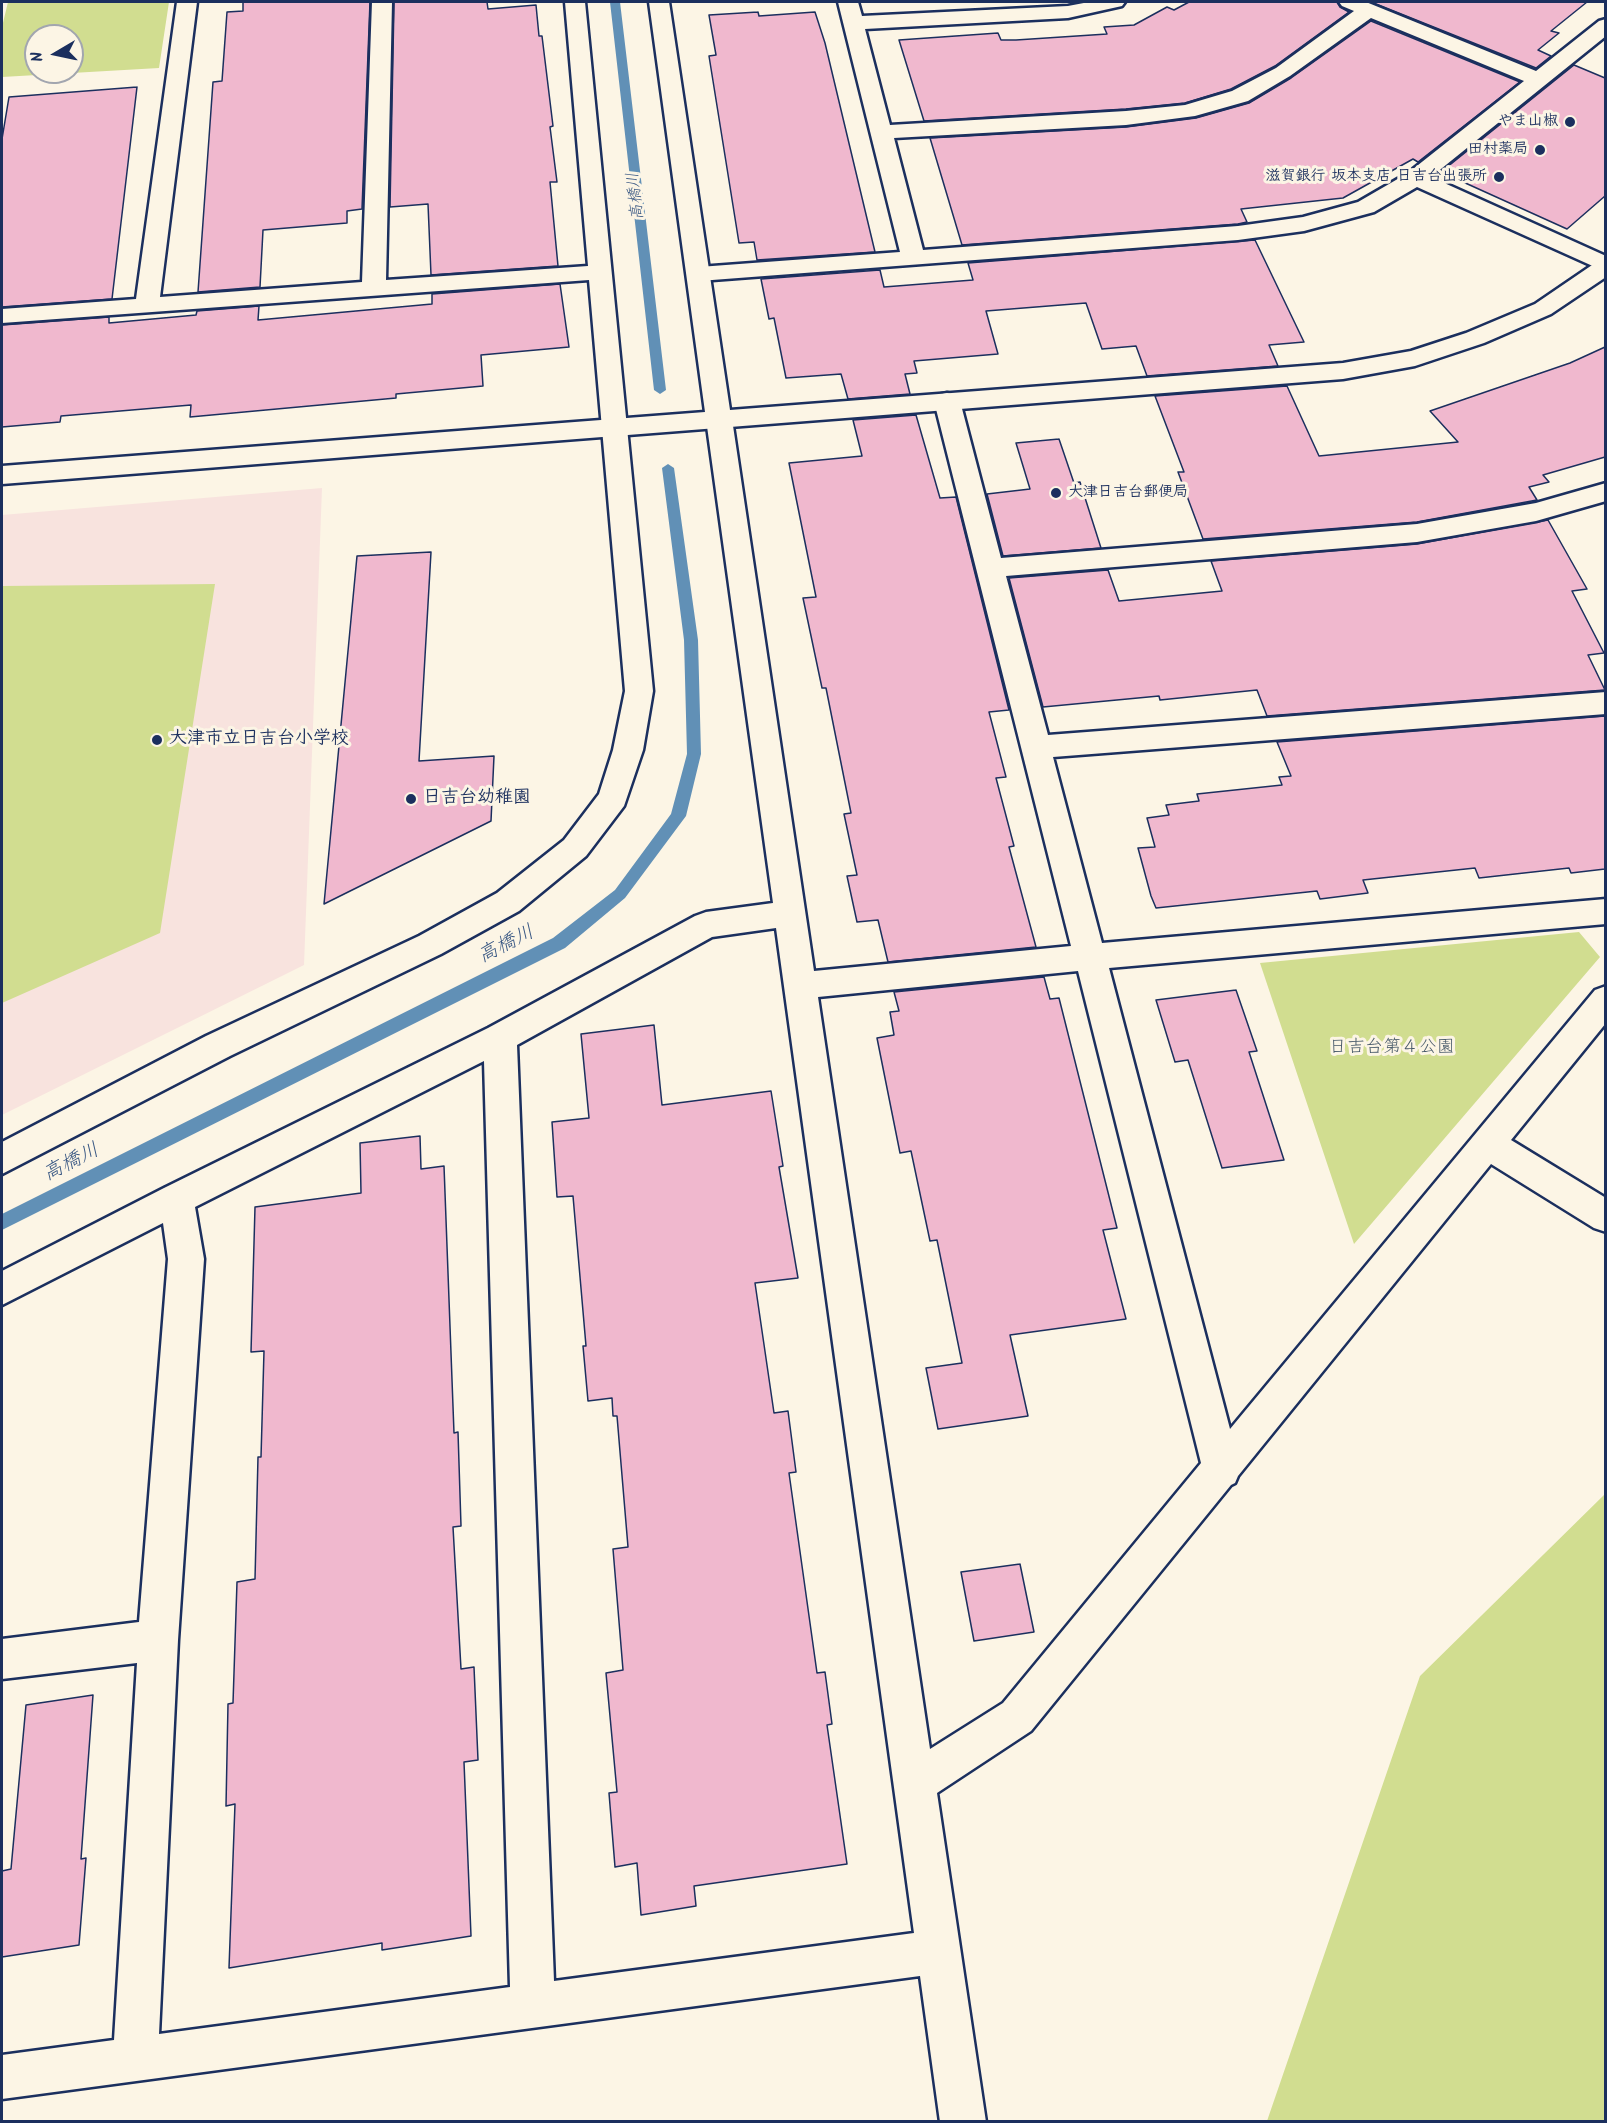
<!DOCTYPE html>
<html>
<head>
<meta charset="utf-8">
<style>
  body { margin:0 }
  #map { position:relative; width:1607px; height:2123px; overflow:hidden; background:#fcf5e5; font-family:Kalam,sans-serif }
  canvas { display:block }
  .frame { position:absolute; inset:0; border:3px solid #1b2f5e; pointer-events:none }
  .north { position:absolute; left:24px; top:24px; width:60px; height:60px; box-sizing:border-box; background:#fcf5e5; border:2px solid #a2a6af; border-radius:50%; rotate:261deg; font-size:16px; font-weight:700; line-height:24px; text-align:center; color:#1b2f5e }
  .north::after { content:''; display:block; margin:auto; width:21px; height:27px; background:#1b2f5e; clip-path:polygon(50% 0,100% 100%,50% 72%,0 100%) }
</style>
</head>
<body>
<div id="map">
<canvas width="1607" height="2123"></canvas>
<div class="frame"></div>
<div class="north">N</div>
</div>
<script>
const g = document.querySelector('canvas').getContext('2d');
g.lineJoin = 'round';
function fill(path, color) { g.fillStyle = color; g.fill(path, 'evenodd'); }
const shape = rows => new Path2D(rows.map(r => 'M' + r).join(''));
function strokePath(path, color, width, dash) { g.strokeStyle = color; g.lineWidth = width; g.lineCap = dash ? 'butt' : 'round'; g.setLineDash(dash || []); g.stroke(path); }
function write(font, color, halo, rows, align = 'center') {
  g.font = font + ' Kalam,"Klee One",sans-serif'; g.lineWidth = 6; g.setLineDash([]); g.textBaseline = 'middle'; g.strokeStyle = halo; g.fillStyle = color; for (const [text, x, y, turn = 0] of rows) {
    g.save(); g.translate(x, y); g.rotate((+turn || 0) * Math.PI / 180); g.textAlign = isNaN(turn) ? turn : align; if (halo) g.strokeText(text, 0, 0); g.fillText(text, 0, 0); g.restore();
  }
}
fill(shape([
  [322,488,304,965,2,1115,2,515]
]), '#f8e3de');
fill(shape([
  [8,2,169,2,159,68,2,77,2,27],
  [36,36,72,36,72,72,36,72],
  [215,584,160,933,2,1003,2,586],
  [1579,932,1600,957,1354,1244,1260,963],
  [1605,1494,1605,2121,1267,2121,1420,1676]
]), '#d1dd90');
fill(shape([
  [610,2,620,2,666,390,660,394,654,390,610,2],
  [668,464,674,468,698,640,701,754,686,816,625,898,565,948,2,1230,2,1214,553,938,615,890,671,814,687,754,684,640,662,468,668,464]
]), '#6190b6');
const building = shape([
  [243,2,370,2,362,209,347,211,347,223,263,230,260,287,198,292,213,82,222,81,227,12,243,11,243,2],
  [394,2,487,2,488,9,536,5,539,36,542,36,553,126,550,127,557,182,550,182,558,266,431,275,428,204,390,207,394,2],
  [1189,2,1337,2,1340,7,1349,12,1275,66,1231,89,1185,103,1126,109,924,121,899,40,998,33,1001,40,1016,40,1107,34,1104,27,1134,25,1167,7,1174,10,1189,2],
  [1371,2,1587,2,1551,31,1559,33,1538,50,1551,56,1536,68,1371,2],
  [758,12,759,16,815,12,825,43,875,252,757,260,754,242,739,243,709,56,716,55,709,15,758,12],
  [1371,21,1520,82,1418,162,1413,159,1343,198,1241,209,1247,222,1238,224,962,245,930,138,1126,127,1196,118,1249,103,1291,78,1371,21],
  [1574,65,1605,78,1605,196,1567,229,1441,172,1574,65],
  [137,87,112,299,2,307,2,139,9,97,137,87],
  [1255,240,1304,342,1269,345,1278,366,1147,376,1136,346,1102,349,1086,303,986,311,998,354,914,361,917,373,905,374,910,394,848,399,841,374,786,378,774,318,769,319,761,279,880,270,884,287,973,280,968,263,1255,240],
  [560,284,569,347,481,355,483,386,396,394,396,398,190,417,191,405,61,416,60,422,2,427,2,325,109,317,109,323,196,315,197,311,259,306,258,320,432,304,432,294,560,284],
  [1605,347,1605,457,1543,475,1549,482,1529,487,1537,500,1417,522,1203,539,1178,472,1184,472,1155,396,1287,386,1319,456,1458,442,1430,411,1570,363,1605,347],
  [916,415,940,498,956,497,1009,710,989,712,1006,777,996,778,1014,846,1009,847,1036,947,888,962,878,920,857,922,847,876,857,875,844,814,851,813,826,688,822,688,803,598,816,597,789,463,862,456,853,420,916,415],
  [1059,439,1074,483,1080,482,1101,548,1003,556,987,494,1030,489,1016,443,1059,439],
  [1548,520,1587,589,1572,591,1604,653,1588,655,1605,690,1267,716,1257,690,1160,700,1159,696,1043,707,1009,578,1108,570,1119,601,1222,591,1211,561,1417,544,1548,520],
  [431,552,419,761,494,756,491,821,324,904,357,556,431,552],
  [1605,716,1605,869,1571,873,1569,868,1479,878,1475,868,1363,880,1368,893,1320,899,1317,891,1156,908,1151,896,1138,848,1155,847,1147,818,1169,815,1166,805,1199,801,1197,794,1282,785,1279,777,1291,776,1277,742,1605,716],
  [1044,977,1050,999,1059,998,1117,1228,1103,1230,1126,1319,1010,1335,1028,1416,938,1429,926,1368,962,1363,937,1240,930,1241,911,1151,900,1153,877,1038,894,1035,890,1012,899,1011,894,992,1044,977],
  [1236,990,1257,1051,1249,1052,1284,1160,1222,1168,1188,1060,1175,1062,1156,1000,1236,990],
  [654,1025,662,1105,771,1091,783,1166,779,1167,798,1278,755,1283,774,1413,788,1411,796,1472,789,1473,817,1673,825,1672,832,1724,827,1725,847,1864,694,1886,696,1906,641,1915,637,1863,615,1867,609,1793,617,1792,606,1673,623,1670,613,1549,628,1547,617,1416,613,1416,612,1398,588,1401,583,1346,586,1346,573,1196,557,1197,552,1122,589,1118,581,1034,654,1025],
  [420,1136,421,1169,444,1166,454,1433,458,1432,461,1526,453,1527,461,1669,474,1667,478,1760,464,1762,471,1936,382,1950,382,1943,229,1968,235,1804,226,1806,228,1704,233,1703,237,1582,255,1579,258,1457,261,1457,264,1351,251,1352,255,1207,361,1193,360,1143,420,1136],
  [1020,1564,1034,1632,974,1641,961,1572,1020,1564],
  [93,1695,81,1859,86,1858,79,1945,2,1957,2,1871,11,1869,26,1705,93,1695]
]);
fill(building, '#f0b8ce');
strokePath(building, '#1b2f5e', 1.5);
const street = shape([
  [177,2,197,2,160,297,362,282,372,2,392,2,386,280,588,266,565,2,585,2,653,691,643,750,624,806,586,856,519,911,441,954,230,1056,2,1174,2,1142,206,1036,419,936,497,893,564,840,599,794,613,750,625,691,589,280,2,323,2,309,136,299,177,2],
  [838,2,858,2,862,16,1068,6,1089,2,1125,2,1122,6,1068,18,865,29,890,125,1126,111,1185,105,1232,91,1276,68,1354,11,1342,6,1339,2,1366,2,1536,71,1599,21,1606,19,1606,36,1431,177,1606,256,1606,272,1417,187,1374,212,1304,231,1238,240,699,281,691,279,687,274,691,269,699,267,900,252,838,2],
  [1371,18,1524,81,1408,173,1358,202,1303,217,1238,226,923,250,894,138,1126,125,1195,116,1248,101,1290,76,1371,18],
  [947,393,956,395,960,401,1001,558,1417,524,1536,503,1606,483,1606,501,1536,521,1417,542,1006,576,1048,735,1606,692,1606,714,1053,757,1102,943,1606,899,1606,924,1109,968,1230,1429,1595,990,1606,986,1606,1023,1511,1140,1606,1198,1606,1232,1594,1228,1491,1164,1238,1476,1235,1483,1231,1485,1031,1731,937,1793,986,2122,940,2122,920,1976,2,2099,2,2055,114,2040,137,1663,2,1679,2,1639,139,1622,168,1259,163,1223,2,1305,2,1271,164,1188,488,1028,695,916,706,912,773,903,706,419,710,413,719,411,728,413,732,419,814,971,1071,946,934,401,938,395,947,393],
  [776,928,914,1933,554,1981,517,1045,712,937,776,928],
  [1078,971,1201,1463,1003,1703,930,1749,818,997,1078,971],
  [484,1061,510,1987,159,2034,178,1640,204,1259,195,1207,484,1061]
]);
const secondary = shape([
  [649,2,669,2,730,410,1343,363,1411,351,1466,333,1535,304,1598,261,1606,259,1606,277,1551,314,1484,343,1415,366,1343,379,2,484,2,466,705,412,649,2]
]);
strokePath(street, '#1b2f5e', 5);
strokePath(secondary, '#1b2f5e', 5);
fill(street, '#fcf5e5');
fill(secondary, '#fcf5e5');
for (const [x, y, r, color] of [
  [1570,122,6,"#1b2f5e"],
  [1540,150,6,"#1b2f5e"],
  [1499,177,6,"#1b2f5e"],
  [1056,493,6,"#1b2f5e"],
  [157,740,6,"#1b2f5e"],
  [411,799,6,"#1b2f5e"]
]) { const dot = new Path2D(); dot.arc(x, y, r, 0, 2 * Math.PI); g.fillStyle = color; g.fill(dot); strokePath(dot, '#fcf5e5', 2); }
write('bold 15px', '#1b2f5e', '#fcf5e5', [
  ["やま山椒",1558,122],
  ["田村薬局",1528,150],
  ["滋賀銀行 坂本支店 日吉台出張所",1487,177],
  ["大津日吉台郵便局",1068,493,"left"]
], 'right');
write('italic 16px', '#385783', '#fcf5e5', [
  ["高橋川",637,196,-97]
]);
write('bold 18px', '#1b2f5e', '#fcf5e5', [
  ["大津市立日吉台小学校",169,740],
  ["日吉台幼稚園",423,799]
], 'left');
write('18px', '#485a6a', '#fcf5e5', [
  ["日吉台第４公園",1392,1049]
]);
write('italic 20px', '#385783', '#fcf5e5', [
  ["高橋川",507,946,-27],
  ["高橋川",72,1164,-27]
]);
</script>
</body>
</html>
